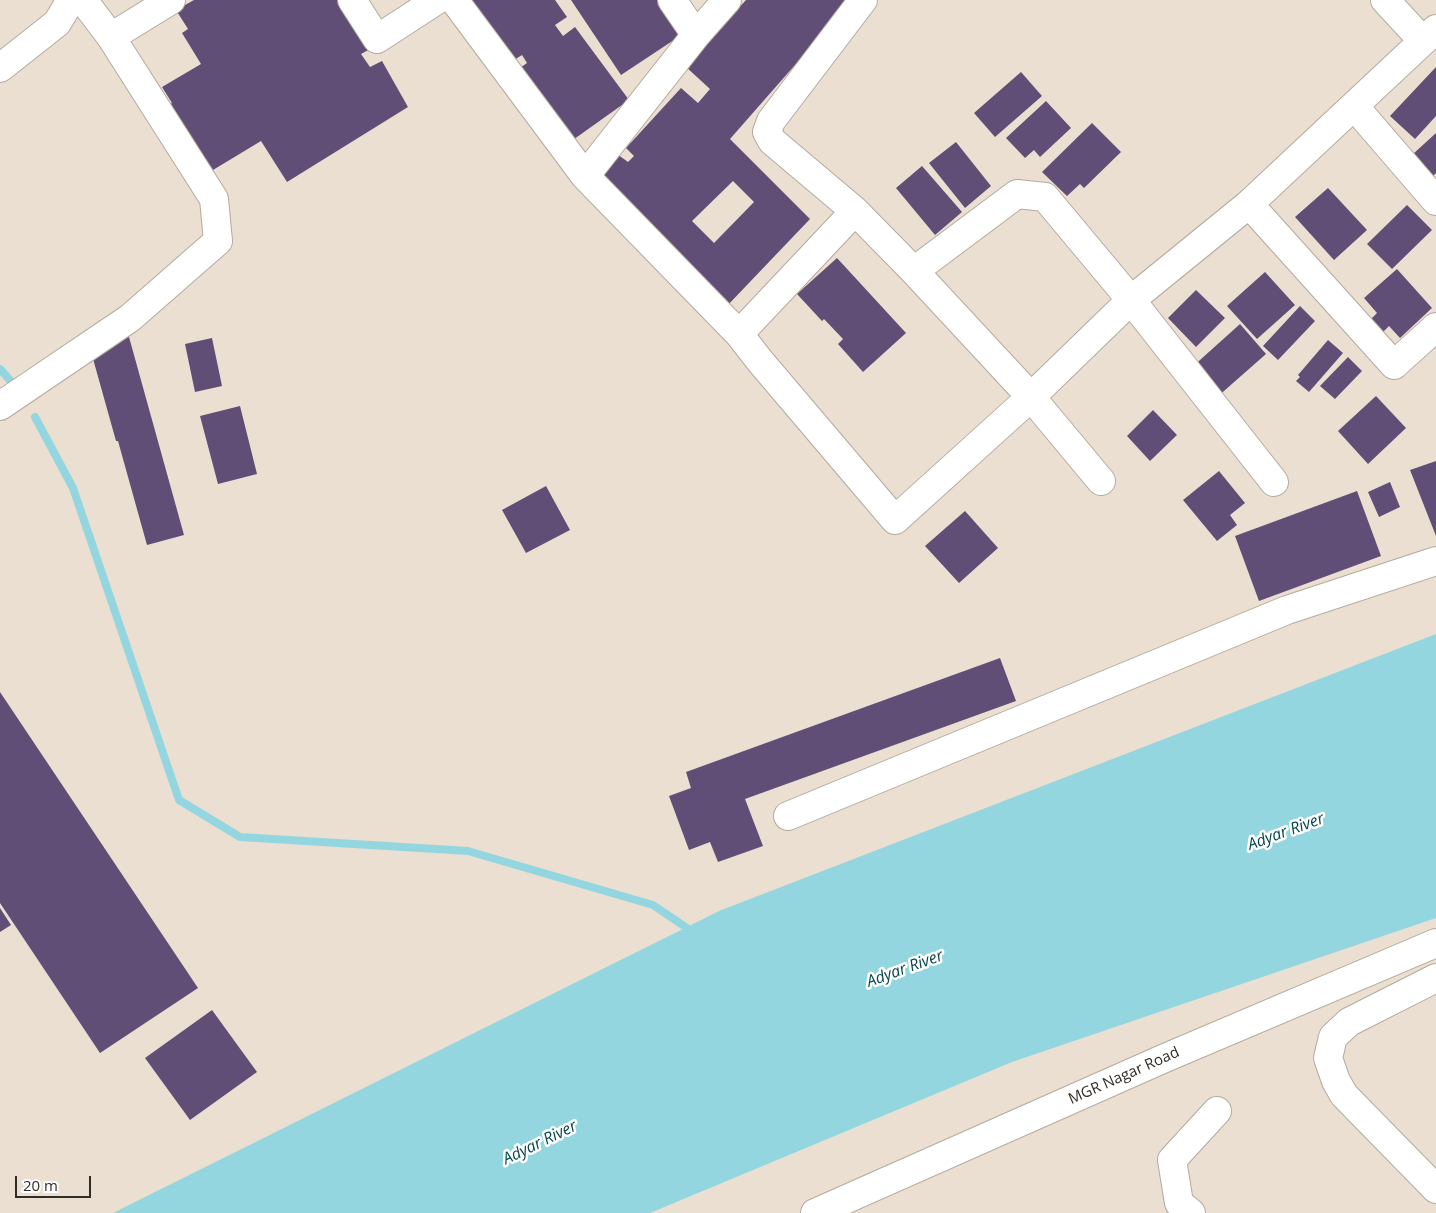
<!DOCTYPE html>
<html>
<head>
<meta charset="utf-8">
<style>
  body { margin:0 }
  #map { position:relative; width:1436px; height:1213px; overflow:hidden; background:#eadfd1; font-family:"Open Sans",sans-serif }
  canvas { display:block }
  .scale { position:absolute; left:15px; top:1176px; width:76px; height:22px; box-sizing:border-box; border:2px solid #302c27; border-top:0; padding-left:6px; font-size:15px; line-height:18px; white-space:nowrap; color:#302c27; -webkit-text-stroke:4px #fff; paint-order:stroke }
</style>
</head>
<body>
<div id="map">
<canvas width="1436" height="1213"></canvas>
<div class="scale">20 m</div>
</div>
<script>
const g = document.querySelector('canvas').getContext('2d');
g.lineJoin = 'round';
function fill(path, color) { g.fillStyle = color; g.fill(path, 'evenodd'); }
const shape = rows => new Path2D(rows.map(r => 'M' + r).join(''));
function strokePath(path, color, width, dash) { g.strokeStyle = color; g.lineWidth = width; g.lineCap = dash ? 'butt' : 'round'; g.setLineDash(dash || []); g.stroke(path); }
function write(font, color, halo, rows, align = 'center') {
  g.font = font + ' "Open Sans",sans-serif'; g.lineWidth = 5; g.setLineDash([]); g.textBaseline = 'middle'; g.strokeStyle = halo; g.fillStyle = color; for (const [text, x, y, turn = 0] of rows) {
    g.save(); g.translate(x, y); g.rotate((+turn || 0) * Math.PI / 180); g.textAlign = isNaN(turn) ? turn : align; if (halo) g.strokeText(text, 0, 0); g.fillText(text, 0, 0); g.restore();
  }
}
fill(shape([
  [1436,634,1436,918,1012,1062,650,1213,113,1213,719,911]
]), '#93d6e0');
strokePath(shape([
  [0,369,15,386],
  [35,417,73,488,179,800,240,837,468,851,653,905,693,932]
]), '#93d6e0', 8);
fill(shape([
  [194,0,343,0,372,48,361,54,370,67,382,61,408,107,287,182,261,141,213,170,206,159,199,164,164,107,172,103,162,87,201,64,182,33,188,29,176,10],
  [468,0,555,0,567,17,555,25,563,36,575,27,629,100,570,142,517,70,527,63,522,55,511,62],
  [571,0,661,0,683,34,621,75],
  [746,0,852,0,730,139,810,219,726,307,602,177,608,163,617,154,628,162,634,156,626,148,681,88,698,103,710,89,685,66],
  [733,181,754,202,714,243,692,221],
  [1436,67,1436,116,1415,139,1390,116],
  [1021,72,1042,96,995,137,974,113],
  [1046,101,1071,128,1040,157,1034,150,1025,158,1006,138],
  [1092,123,1121,152,1084,188,1080,184,1067,196,1042,172],
  [1436,133,1436,173,1433,176,1413,154],
  [956,142,991,186,965,208,929,163],
  [922,166,962,212,935,235,896,188],
  [1328,188,1367,230,1334,260,1295,217],
  [1407,205,1432,230,1392,269,1367,244],
  [837,258,906,333,863,372,838,344,843,339,824,319,822,321,797,294],
  [1397,269,1432,308,1400,338,1389,326,1383,332,1371,319,1377,313,1364,298],
  [1265,272,1295,305,1257,339,1227,306],
  [1196,290,1225,318,1196,347,1168,318],
  [1300,306,1315,321,1278,360,1263,346],
  [1240,324,1266,354,1216,398,1190,369],
  [129,337,184,535,147,545,118,441,116,441,90,348],
  [212,338,222,386,195,392,185,344],
  [1328,340,1343,353,1309,392,1296,381,1300,377,1298,375],
  [1348,357,1362,371,1335,399,1320,386],
  [1376,396,1406,428,1368,464,1338,431],
  [240,406,257,474,218,484,200,416],
  [1153,410,1177,435,1150,461,1127,436],
  [1436,461,1436,536,1410,470],
  [1219,471,1245,503,1230,515,1237,525,1217,541,1183,500],
  [1390,482,1400,507,1379,517,1368,492],
  [546,486,570,530,526,553,502,510],
  [1357,491,1381,556,1259,601,1235,536],
  [965,511,998,548,959,583,925,546],
  [1000,658,1016,701,745,799,763,846,718,862,710,842,689,850,669,796,691,788,686,772],
  [0,692,198,988,100,1053,0,903],
  [0,908,11,925,0,932],
  [212,1010,257,1072,190,1120,145,1058]
]), '#614e77');
const minor = shape([
  [352,0,377,39,437,0],
  [454,0,585,176,696,35,727,0],
  [672,0,696,35],
  [863,0,771,121,767,132,772,141,855,211,914,271],
  [1385,0,1423,41],
  [111,37,171,0],
  [0,68,57,23,71,0],
  [1354,106,1436,201],
  [585,176,739,334,760,361,895,520,1031,397,1131,300,1249,204,1436,29],
  [1249,204,1394,365,1436,327],
  [739,334,855,211],
  [0,406,130,318,218,241,214,199,111,37,83,0],
  [1101,481,1031,397,914,271,1017,194,1045,197,1131,300,1274,482],
  [788,816,1287,610,1436,561],
  [1436,978,1349,1022,1333,1037,1328,1058,1336,1081,1344,1095,1436,1189],
  [815,1213,1165,1058,1436,943],
  [1191,1213,1179,1203,1172,1160,1217,1111]
]);
strokePath(minor, '#b4aa9d', 30);
strokePath(minor, '#fff', 28);
write('15px', '#302c27', '#fff', [
  ["MGR Nagar Road",1124,1076,-24]
]);
write('italic 16px', '#07464e', '#fff', [
  ["Adyar River",1286,832,-20],
  ["Adyar River",905,969,-20],
  ["Adyar River",540,1143,-26]
]);
</script>
</body>
</html>
